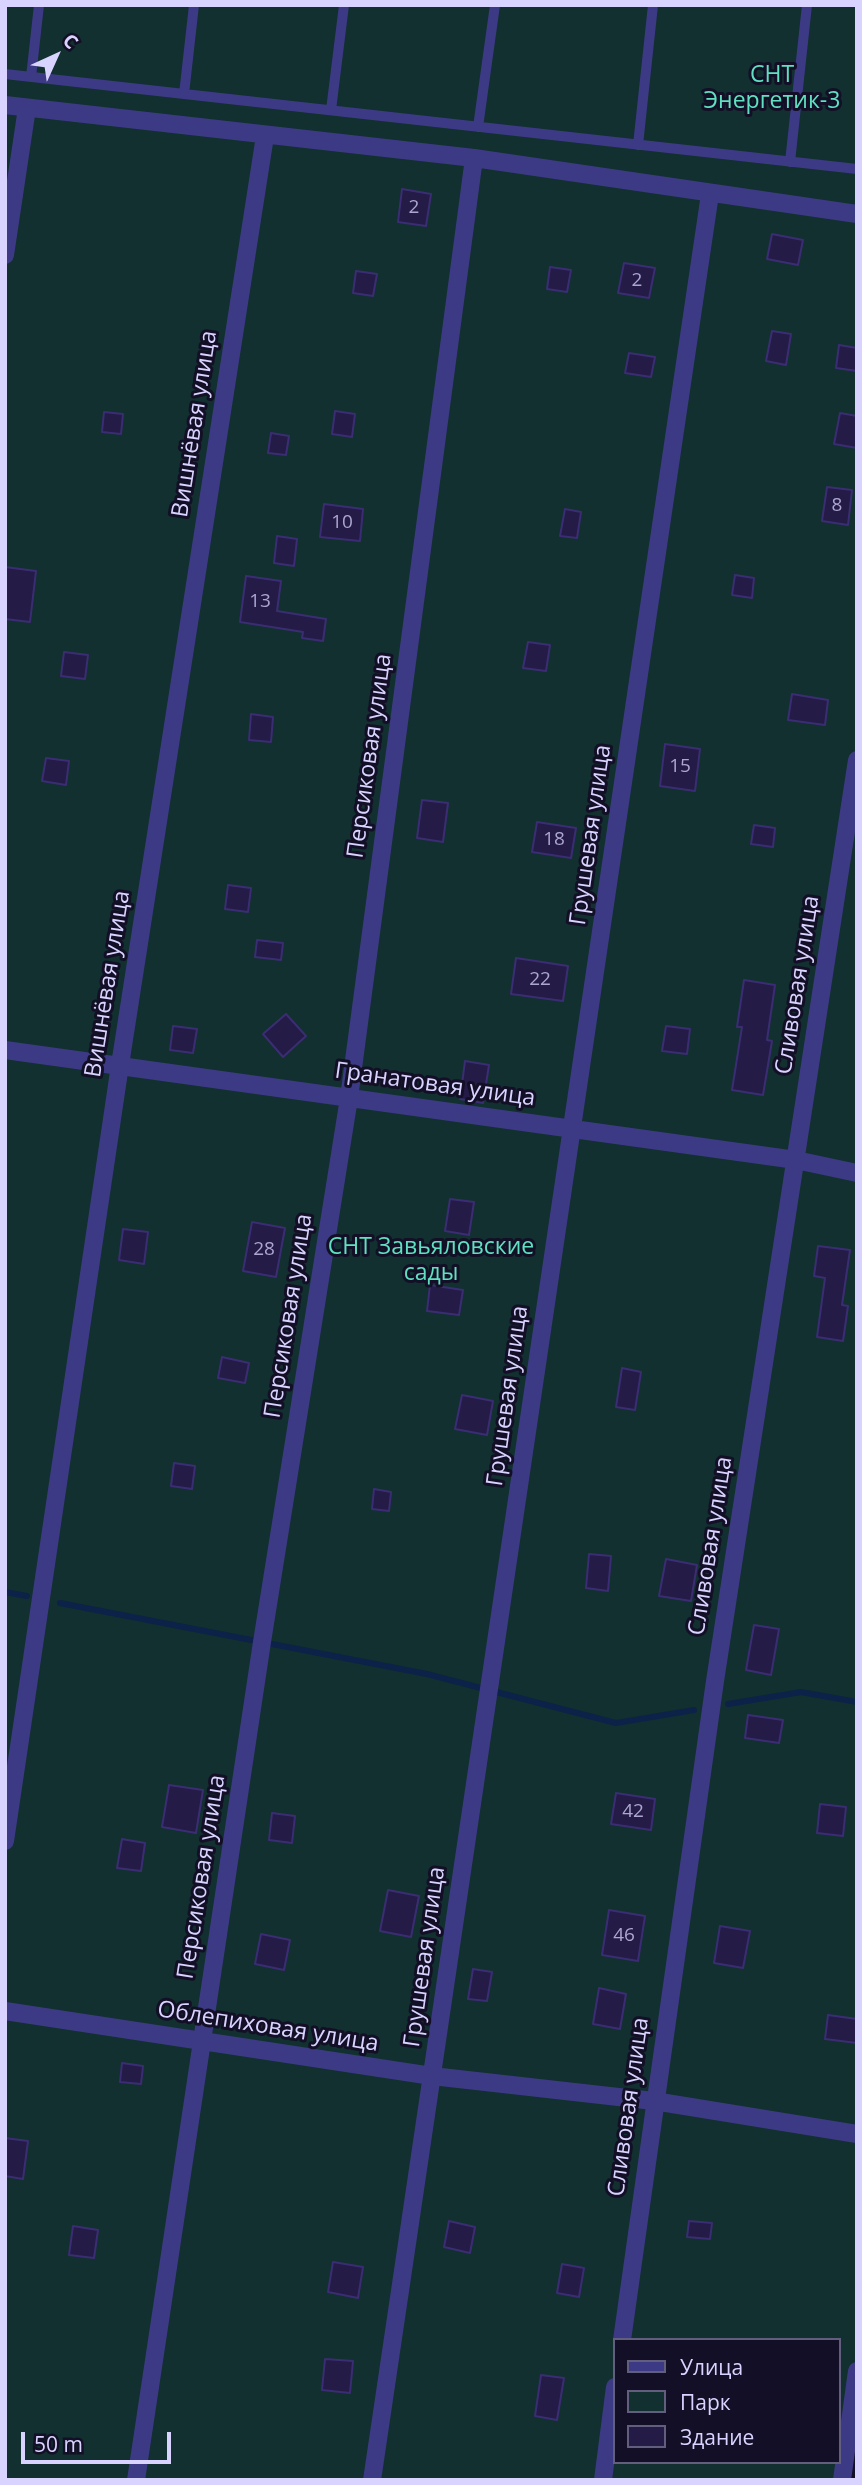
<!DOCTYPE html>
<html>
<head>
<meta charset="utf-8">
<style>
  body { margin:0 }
  #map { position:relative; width:862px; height:2485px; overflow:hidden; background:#130f26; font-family:"Open Sans",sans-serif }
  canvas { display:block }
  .frame { position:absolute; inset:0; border:7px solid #d9d4ff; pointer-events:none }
  .legend { position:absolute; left:613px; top:2338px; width:228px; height:126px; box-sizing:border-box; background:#130f26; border:2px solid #625e7d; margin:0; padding:9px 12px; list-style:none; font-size:21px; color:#d9d4ff }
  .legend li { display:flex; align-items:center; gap:14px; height:35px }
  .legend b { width:35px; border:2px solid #625e7d }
  .north { position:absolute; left:21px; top:21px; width:70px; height:70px; -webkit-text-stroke:5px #130f26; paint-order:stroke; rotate:45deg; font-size:19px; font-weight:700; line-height:28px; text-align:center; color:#d9d4ff }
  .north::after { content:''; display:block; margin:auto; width:24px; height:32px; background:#d9d4ff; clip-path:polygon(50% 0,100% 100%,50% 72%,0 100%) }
  .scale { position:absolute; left:21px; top:2432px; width:150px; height:32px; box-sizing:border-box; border:4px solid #d9d4ff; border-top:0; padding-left:9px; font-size:21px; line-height:24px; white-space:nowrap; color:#d9d4ff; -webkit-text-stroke:5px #130f26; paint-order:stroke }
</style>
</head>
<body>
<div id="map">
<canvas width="862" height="2485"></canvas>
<div class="frame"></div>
<ul class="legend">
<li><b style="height:9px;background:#3d3a85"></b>Улица</li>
<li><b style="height:19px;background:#12302f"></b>Парк</li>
<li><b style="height:19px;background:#241b47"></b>Здание</li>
</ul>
<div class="north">С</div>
<div class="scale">50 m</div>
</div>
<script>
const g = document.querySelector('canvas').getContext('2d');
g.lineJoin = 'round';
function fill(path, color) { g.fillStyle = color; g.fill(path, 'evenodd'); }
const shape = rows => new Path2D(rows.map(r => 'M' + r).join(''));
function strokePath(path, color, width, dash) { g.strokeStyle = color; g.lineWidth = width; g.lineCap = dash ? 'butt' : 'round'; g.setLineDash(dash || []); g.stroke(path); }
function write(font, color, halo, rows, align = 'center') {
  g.font = font + ' "Open Sans",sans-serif'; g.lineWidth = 6; g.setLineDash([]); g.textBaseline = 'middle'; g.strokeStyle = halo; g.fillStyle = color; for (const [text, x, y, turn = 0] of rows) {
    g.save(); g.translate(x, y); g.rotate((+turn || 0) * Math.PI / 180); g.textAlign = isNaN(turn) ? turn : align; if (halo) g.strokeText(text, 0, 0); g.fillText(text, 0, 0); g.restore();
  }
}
fill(shape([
  [5,5,857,5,857,2415,847,2480,5,2480],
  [615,2340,839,2340,839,2462,615,2462]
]), '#12302f');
strokePath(shape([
  [5,1592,27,1596],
  [60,1603,427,1674,616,1723,694,1710],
  [728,1704,801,1692,857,1702]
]), '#0c2248', 6);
const building = shape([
  [402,189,431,194,426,226,398,222,402,189],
  [772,234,803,240,798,265,767,259,772,234],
  [624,263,655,268,649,298,618,293,624,263],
  [550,267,571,270,567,292,547,289,550,267],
  [356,271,377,274,373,296,353,293,356,271],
  [772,331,791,334,786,365,766,361,772,331],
  [839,345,857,348,857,371,836,368,839,345],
  [629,353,655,357,651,377,625,373,629,353],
  [335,411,355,414,352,437,332,434,335,411],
  [104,412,123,414,121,434,102,432,104,412],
  [840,413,857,416,857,448,834,444,840,413],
  [271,433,289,436,286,455,268,453,271,433],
  [827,487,852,490,848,525,822,521,827,487],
  [324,504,363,509,360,541,320,537,324,504],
  [565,509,581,512,577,538,560,536,565,509],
  [277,536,297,539,294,566,274,563,277,536],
  [5,567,36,571,30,622,5,619,5,567],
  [735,575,754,578,752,598,732,595,735,575],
  [246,576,281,581,277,611,326,619,323,641,302,638,303,632,240,622,246,576],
  [528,642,550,645,546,671,523,668,528,642],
  [64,652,88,655,85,679,61,676,64,652],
  [792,694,828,700,825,725,788,720,792,694],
  [251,714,273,717,271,742,249,740,251,714],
  [665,744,700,749,695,791,660,786,665,744],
  [46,758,69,761,66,785,42,781,46,758],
  [422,800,448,803,443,842,417,838,422,800],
  [537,822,576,828,571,858,532,852,537,822],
  [754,825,775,828,773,847,751,844,754,825],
  [228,885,251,888,248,912,225,909,228,885],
  [257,940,283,943,281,960,255,957,257,940],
  [516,958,568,966,563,1001,511,994,516,958],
  [744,980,775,985,767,1040,772,1041,763,1095,732,1090,742,1027,737,1027,744,980],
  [286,1014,306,1036,283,1057,263,1034,286,1014],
  [173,1026,197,1029,193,1053,170,1050,173,1026],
  [666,1026,690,1029,687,1054,662,1051,666,1026],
  [465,1061,489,1065,483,1103,460,1099,465,1061],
  [450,1199,474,1202,469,1235,445,1231,450,1199],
  [252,1222,285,1228,276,1277,243,1271,252,1222],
  [123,1229,148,1232,144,1264,119,1260,123,1229],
  [818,1246,850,1250,842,1305,848,1306,843,1341,817,1337,825,1278,814,1276,818,1246],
  [430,1285,463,1290,459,1315,427,1311,430,1285],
  [222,1357,249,1363,245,1383,218,1378,222,1357],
  [622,1368,641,1372,635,1410,616,1407,622,1368],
  [462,1395,493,1401,487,1435,455,1429,462,1395],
  [174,1463,195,1466,192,1489,171,1486,174,1463],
  [374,1489,391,1492,389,1511,372,1509,374,1489],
  [589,1554,611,1556,608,1591,586,1588,589,1554],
  [666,1559,697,1565,691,1601,659,1596,666,1559],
  [754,1625,779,1629,771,1675,746,1670,754,1625],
  [748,1715,783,1720,779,1743,745,1738,748,1715],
  [169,1785,203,1790,196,1833,162,1827,169,1785],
  [616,1793,655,1799,651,1830,611,1824,616,1793],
  [820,1804,846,1807,843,1836,817,1833,820,1804],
  [272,1813,295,1816,292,1843,269,1840,272,1813],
  [122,1839,145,1843,141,1871,117,1868,122,1839],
  [388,1890,419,1896,411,1937,380,1931,388,1890],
  [609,1910,645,1916,638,1961,602,1955,609,1910],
  [720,1926,750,1931,743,1968,714,1963,720,1926],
  [261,1934,290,1940,284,1970,255,1964,261,1934],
  [473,1969,492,1972,487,2001,468,1999,473,1969],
  [599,1988,626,1994,620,2029,593,2024,599,1988],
  [828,2015,857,2019,857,2043,825,2039,828,2015],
  [122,2063,143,2066,141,2084,120,2082,122,2063],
  [5,2138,28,2141,23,2179,5,2176,5,2138],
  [449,2221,475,2227,470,2253,444,2247,449,2221],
  [689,2221,712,2223,710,2239,687,2237,689,2221],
  [73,2226,98,2230,94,2258,69,2255,73,2226],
  [333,2262,363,2267,358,2298,328,2292,333,2262],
  [562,2264,584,2268,579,2297,557,2293,562,2264],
  [325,2359,353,2361,350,2393,322,2390,325,2359],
  [541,2375,564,2378,557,2420,535,2416,541,2375]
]);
fill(building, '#241b47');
strokePath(building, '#3b2d73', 2);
strokePath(shape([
  [5,74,857,169],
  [31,77,39,5],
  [184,94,194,5],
  [331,110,344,5],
  [478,127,495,5],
  [638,145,653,5],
  [790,162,807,5]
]), '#3d3a85', 10);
strokePath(shape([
  [5,105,474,158,857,214],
  [5,255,27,108],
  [5,1050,796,1160,857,1173],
  [5,1841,120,1065,265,136],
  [5,2011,432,2076,654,2101,857,2134],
  [622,2340,715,1681,857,760],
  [136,2480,262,1642,349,1098,474,158],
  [372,2480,710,194],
  [603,2480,615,2387],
  [842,2480,857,2371]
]), '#3d3a85', 18);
write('19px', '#aca6d1', null, [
  ["2",414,208],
  ["2",637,281],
  ["8",837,506],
  ["10",342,523],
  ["13",260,602],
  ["15",680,767],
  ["18",554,840],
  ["22",540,980],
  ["28",264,1250],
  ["42",633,1812],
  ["46",624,1936]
]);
write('23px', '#5fe0c0', '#130f26', [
  ["СНТ",772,75],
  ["Энергетик-3",772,101],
  ["СНТ Завьяловские",431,1247],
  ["сады",431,1273]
]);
write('23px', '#d9d4ff', '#130f26', [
  ["Вишнёвая улица",195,424,-81],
  ["Персиковая улица",370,756,-82],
  ["Грушевая улица",591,835,-82],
  ["Вишнёвая улица",108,984,-81],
  ["Сливовая улица",798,985,-81],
  ["Гранатовая улица",435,1085,8],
  ["Персиковая улица",289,1316,-81],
  ["Грушевая улица",508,1396,-82],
  ["Сливовая улица",711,1546,-81],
  ["Персиковая улица",202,1877,-81],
  ["Грушевая улица",425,1957,-82],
  ["Облепиховая улица",268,2027,9],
  ["Сливовая улица",629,2107,-82]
]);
</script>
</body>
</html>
